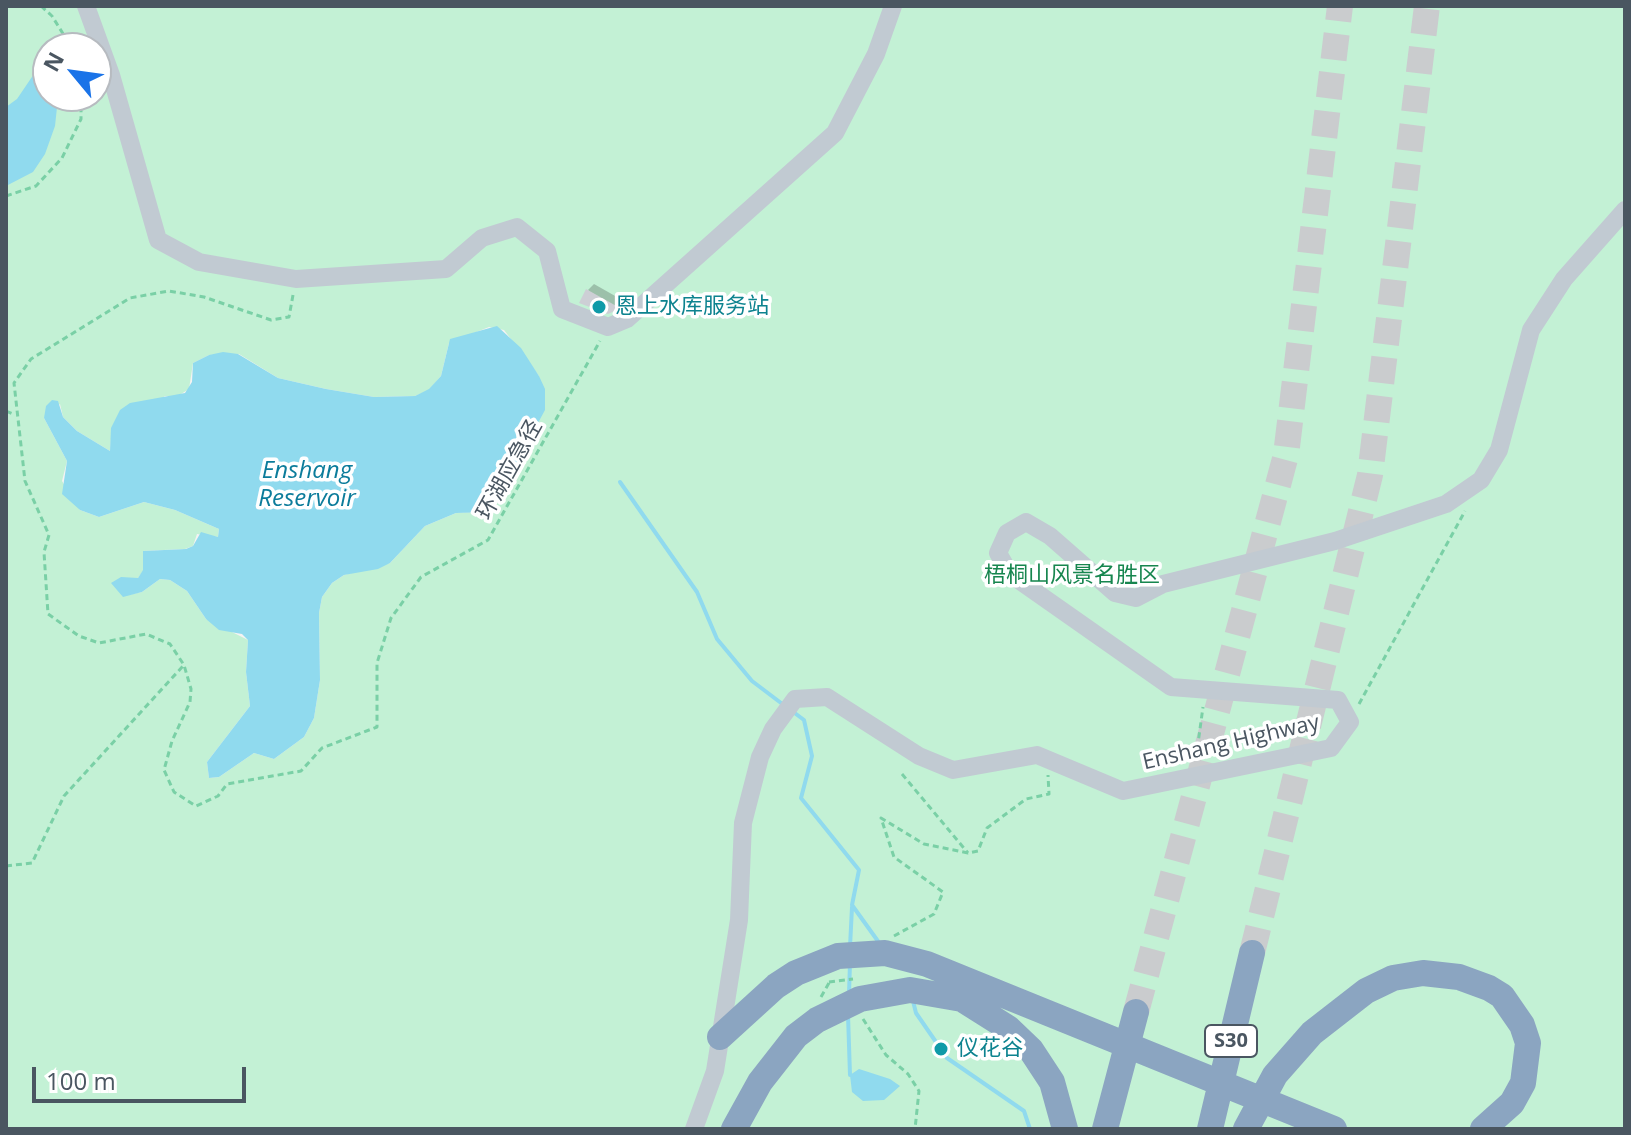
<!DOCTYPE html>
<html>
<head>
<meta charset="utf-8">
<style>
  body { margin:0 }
  #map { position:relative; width:1631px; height:1135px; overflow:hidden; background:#f5f3f3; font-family:"Open Sans",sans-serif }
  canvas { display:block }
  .frame { position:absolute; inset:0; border:8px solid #4a5661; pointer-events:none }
  .north { position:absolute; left:32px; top:32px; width:80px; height:80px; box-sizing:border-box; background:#fff; border:2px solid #b7bbc0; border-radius:50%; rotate:299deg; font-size:22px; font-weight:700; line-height:32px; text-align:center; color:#4a5661 }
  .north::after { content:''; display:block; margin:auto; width:28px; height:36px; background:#1a73e8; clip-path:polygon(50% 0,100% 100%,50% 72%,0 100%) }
  .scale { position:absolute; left:32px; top:1067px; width:214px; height:36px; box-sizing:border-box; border:4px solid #4a5661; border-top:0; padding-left:10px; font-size:24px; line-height:28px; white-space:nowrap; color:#4a5661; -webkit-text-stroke:6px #fff; paint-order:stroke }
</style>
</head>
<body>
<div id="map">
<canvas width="1631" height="1135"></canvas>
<div class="frame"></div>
<div class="north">N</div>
<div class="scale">100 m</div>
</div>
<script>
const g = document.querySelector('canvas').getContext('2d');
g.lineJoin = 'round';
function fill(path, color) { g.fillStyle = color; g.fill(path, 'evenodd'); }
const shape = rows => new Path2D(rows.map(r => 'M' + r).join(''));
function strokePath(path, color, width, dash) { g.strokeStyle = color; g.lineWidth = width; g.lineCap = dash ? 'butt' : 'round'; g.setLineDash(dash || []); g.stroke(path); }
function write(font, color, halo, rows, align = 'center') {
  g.font = font + ' "Open Sans","Noto Sans SC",sans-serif'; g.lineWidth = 7; g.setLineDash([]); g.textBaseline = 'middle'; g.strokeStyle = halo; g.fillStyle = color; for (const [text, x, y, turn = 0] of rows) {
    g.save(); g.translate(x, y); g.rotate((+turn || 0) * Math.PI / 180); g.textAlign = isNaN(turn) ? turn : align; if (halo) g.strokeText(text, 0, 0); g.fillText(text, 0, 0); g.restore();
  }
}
fill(shape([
  [6,6,1625,6,1625,1129,6,1129],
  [48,48,96,48,96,96,48,96],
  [489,327,504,330,539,376,490,511,456,513,425,526,390,563,344,575,332,583,322,597,319,613,320,680,314,718,304,737,274,759,254,753,219,777,209,778,207,762,250,706,246,672,248,640,206,619,187,591,170,580,160,579,142,592,123,596,121,578,138,578,143,571,143,551,185,549,193,546,197,534,218,537,219,529,175,510,144,502,99,517,80,510,62,481,67,461,44,418,60,404,63,417,77,431,110,451,111,439,165,396,178,396,189,389,193,363,209,355,239,354,278,378,326,389,374,397,415,396,429,390,441,376,449,343]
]), '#c3f1d5');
fill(shape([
  [40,65,48,73,48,96,58,98,55,126,45,154,33,172,6,186,6,107,17,99],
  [497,326,521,348,539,376,545,389,545,410,490,512,456,513,425,526,390,563,378,569,344,575,332,583,322,597,319,613,320,680,314,718,304,737,274,759,254,753,219,777,209,778,207,762,250,706,246,672,248,640,242,634,219,630,206,619,187,591,170,580,160,579,142,592,123,597,111,583,121,577,138,578,143,570,143,551,186,549,193,546,201,532,218,537,219,529,175,510,144,502,99,517,80,510,62,494,67,461,44,418,46,406,52,400,58,401,63,417,77,431,110,451,111,428,120,410,130,403,185,393,192,382,193,363,209,355,223,352,238,354,278,378,326,389,374,397,415,396,429,389,441,376,450,339],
  [859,1069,890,1079,900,1086,884,1100,863,1101,852,1092,850,1075]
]), '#90daee');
fill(shape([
  [594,284,624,301,608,312,588,290]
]), '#0003');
strokePath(shape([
  [620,482,697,592,717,639,752,681,785,706],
  [792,711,804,720,812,756,801,798,859,870,852,905,880,944],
  [850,947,852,907],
  [849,994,850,963],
  [913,1001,916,1013,947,1058,1024,1111,1030,1129],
  [848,1015,850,1075]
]), '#90daee', 4);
fill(shape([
  [586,289,620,308,619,309,608,314,579,303]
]), '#cdcfd5');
strokePath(shape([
  [1252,953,1370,475,1427,6],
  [1136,1012,1286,455,1340,6]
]), '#caccce', 26, [26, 13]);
strokePath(shape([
  [41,6,52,16,72,48],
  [6,196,36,186,62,158,81,119,81,96],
  [293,295,289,317,271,320,204,297,169,291,130,298,31,359,14,383,25,481,49,535,44,552,48,614,79,636,99,643,146,634,170,644,184,665,191,689,190,702,172,741,164,770,174,792,196,806,218,796,227,784,301,771,322,748,377,727,377,663,391,618,421,577,488,540,600,341],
  [6,411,15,415],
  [1359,704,1465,511],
  [1196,758,1203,707],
  [902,774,968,853],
  [6,866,32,863,64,796,183,666],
  [894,936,934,914,943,892,894,857,881,818,924,844,968,853,978,851,987,828,1026,799,1049,794,1048,775],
  [829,982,853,979],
  [821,997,829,983],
  [863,1019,886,1055,908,1074,919,1091,915,1129]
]), '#7ad0a6', 3, [6, 4]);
strokePath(shape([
  [86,6,111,75,158,240,199,262,296,279,446,269,482,238,517,227,547,251,562,309,608,327,627,319,835,133,876,54,893,6],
  [694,1129,715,1071,739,920,743,823,760,757,773,729,795,699,827,697,919,756,953,770,1037,755,1123,791,1331,748,1350,722,1338,700,1171,687,1010,574,998,553,1007,533,1026,522,1050,536,1115,593,1136,598,1163,584,1335,541,1446,504,1481,480,1499,450,1531,330,1564,279,1625,210]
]), '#c1cad2', 18);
strokePath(shape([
  [720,1037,776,986,796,973,838,956,885,953,927,964,1334,1129],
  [734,1129,760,1082,796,1036,817,1020,860,999,910,990,962,999,1008,1028,1031,1050,1052,1082,1065,1129],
  [1105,1129,1136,1012],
  [1210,1129,1252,953],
  [1246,1129,1275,1075,1312,1033,1366,991,1393,978,1423,973,1459,977,1489,988,1502,996,1522,1025,1528,1043,1523,1083,1512,1103,1483,1129]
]), '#8ba5c1', 26);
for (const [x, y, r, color] of [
  [599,307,8,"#0f9aa8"],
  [941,1049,8,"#0f9aa8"]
]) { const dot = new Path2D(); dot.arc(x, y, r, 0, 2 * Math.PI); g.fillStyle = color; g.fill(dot); strokePath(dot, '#fff', 3); }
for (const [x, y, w] of [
  [1231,1041,52]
]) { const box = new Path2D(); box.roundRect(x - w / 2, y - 16, w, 32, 6); g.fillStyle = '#fff'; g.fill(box); strokePath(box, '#4a5661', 2); }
write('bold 20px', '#4a5661', null, [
  ["S30",1231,1041]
]);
write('22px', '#0d838f', '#fff', [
  ["恩上水库服务站",615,307],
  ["仪花谷",957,1049]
], 'left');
write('22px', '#4a5661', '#fff', [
  ["环湖应急径",510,470,-61],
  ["Enshang Highway",1231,743,-13]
]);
write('22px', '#17864f', '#fff', [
  ["梧桐山风景名胜区",1072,576]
]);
write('italic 24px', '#0c7c9b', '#fff', [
  ["Enshang",307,471],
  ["Reservoir",307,499]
]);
</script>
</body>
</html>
